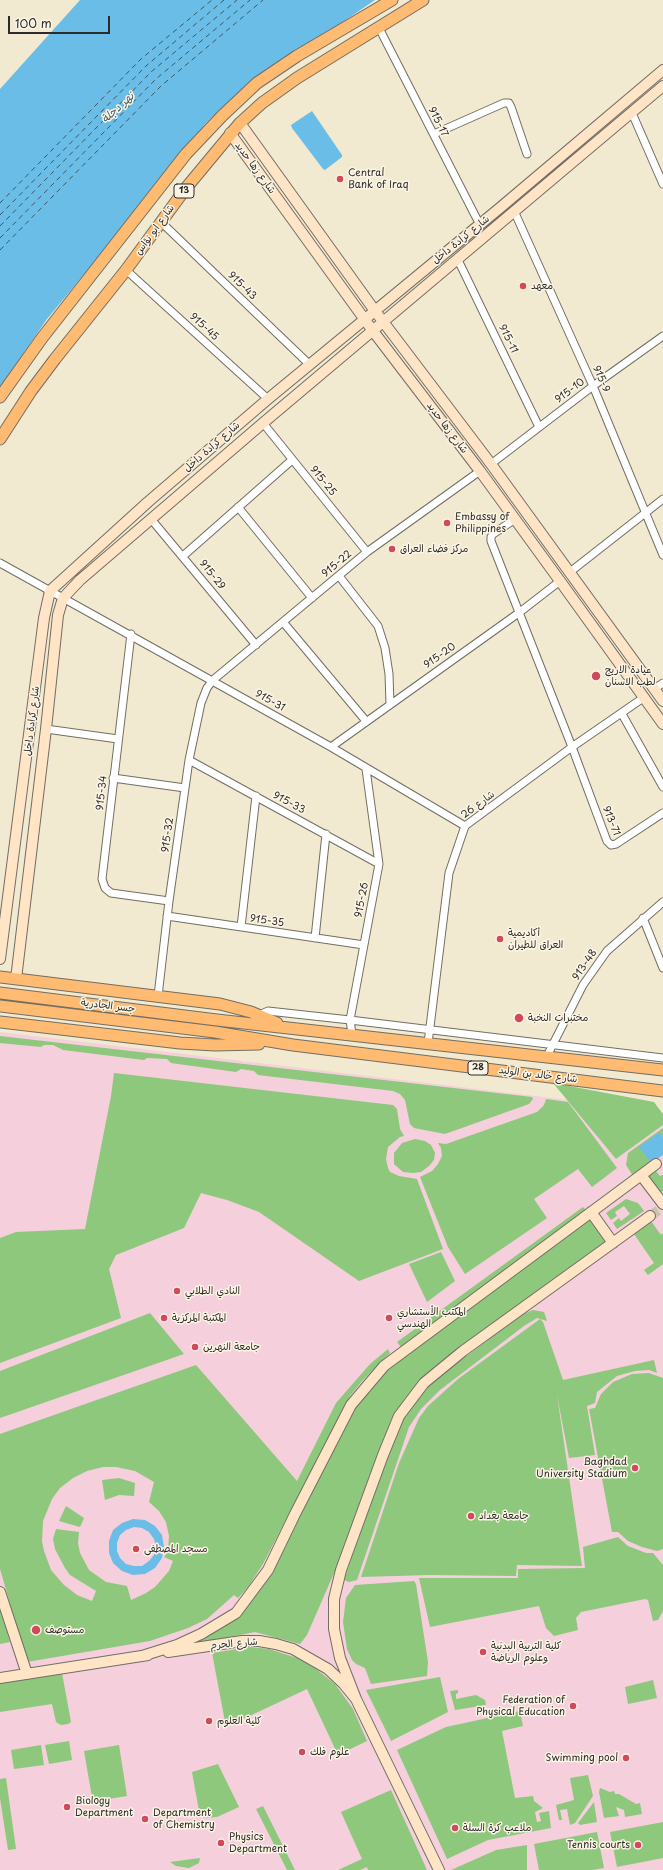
<!DOCTYPE html>
<html>
<head>
<meta charset="utf-8">
<style>
  body { margin:0 }
  #map { position:relative; width:663px; height:1870px; overflow:hidden; background:#f2ead0; font-family:"Playpen Sans",sans-serif }
  canvas { display:block }
  .scale { position:absolute; left:8px; top:16px; width:102px; height:18px; box-sizing:border-box; border:2px solid #2b2b2b; border-top:0; padding-left:5px; font-size:12px; line-height:14px; white-space:nowrap; color:#2b2b2b; -webkit-text-stroke:3px #fcf5e5; paint-order:stroke }
</style>
</head>
<body>
<div id="map">
<canvas width="663" height="1870"></canvas>
<div class="scale">100 m</div>
</div>
<script>
const g = document.querySelector('canvas').getContext('2d');
g.lineJoin = 'round';
function fill(path, color) { g.fillStyle = color; g.fill(path, 'evenodd'); }
const shape = rows => new Path2D(rows.map(r => 'M' + r).join(''));
function strokePath(path, color, width, dash) { g.strokeStyle = color; g.lineWidth = width; g.lineCap = dash ? 'butt' : 'round'; g.setLineDash(dash || []); g.stroke(path); }
function write(font, color, halo, rows, align = 'center') {
  g.font = font + ' "Playpen Sans","Playpen Sans Arabic",sans-serif'; g.lineWidth = 3; g.setLineDash([]); g.textBaseline = 'middle'; g.strokeStyle = halo; g.fillStyle = color; for (const [text, x, y, turn = 0] of rows) {
    g.save(); g.translate(x, y); g.rotate((+turn || 0) * Math.PI / 180); g.textAlign = isNaN(turn) ? turn : align; if (halo) g.strokeText(text, 0, 0); g.fillText(text, 0, 0); g.restore();
  }
}
fill(shape([
  [0,1032,569,1100,616,1159,663,1125,663,1870,0,1870]
]), '#f5cfdb');
fill(shape([
  [0,1036,532,1097,533,1099,529,1104,445,1134,414,1128,410,1124,405,1100,400,1094,393,1091,258,1075,254,1071,241,1069,236,1072,171,1063,167,1059,147,1058,144,1060,63,1050,53,1045,44,1045,41,1047,0,1043],
  [114,1073,393,1105,397,1109,400,1129,404,1136,400,1137,388,1147,386,1159,388,1168,390,1172,399,1176,417,1179,443,1249,359,1281,259,1212,227,1200,201,1193,184,1228,116,1255,109,1269,121,1318,0,1363,0,1238,16,1232,85,1229,111,1096],
  [553,1083,654,1102,663,1114,663,1125,616,1159],
  [546,1099,568,1102,617,1168,592,1187,578,1169,534,1199,547,1218,465,1274,448,1247,420,1177,432,1171,438,1164,442,1156,441,1148,438,1143,446,1144,537,1112,544,1105],
  [663,1128,663,1137,660,1132,651,1163,633,1176,626,1165,628,1153],
  [415,1139,425,1141,431,1145,435,1153,434,1160,429,1166,421,1172,413,1173,403,1172,394,1164,394,1153,402,1143],
  [654,1169,660,1176,663,1175,663,1191,660,1194,647,1175],
  [626,1199,638,1203,644,1211,617,1229,613,1223,619,1218,621,1221,630,1214,624,1206,615,1212,617,1216,611,1220,606,1213],
  [583,1207,586,1210,401,1347,397,1342],
  [592,1218,608,1243,426,1374,406,1397,391,1420,338,1564,307,1635,300,1644,255,1632,195,1644,194,1641,240,1612,354,1407,387,1368],
  [651,1221,661,1235,663,1233,663,1264,648,1275,644,1270,654,1263,634,1234],
  [441,1252,455,1281,427,1302,409,1264],
  [533,1310,544,1312,547,1321,537,1318,524,1326,440,1390,421,1409,409,1427,357,1580,349,1582,344,1580,367,1512,403,1418,432,1382,523,1314],
  [150,1313,184,1354,0,1418,0,1371],
  [540,1319,543,1322,563,1380,654,1360,657,1373,649,1370,635,1371,617,1376,597,1392,595,1403,587,1406,595,1455,569,1458,557,1395,582,1566,517,1565,516,1576,429,1575,361,1577,399,1463,419,1418,428,1406,458,1379],
  [388,1349,390,1353,362,1381,350,1396,263,1564,248,1587,238,1598,234,1595,207,1619,188,1628,150,1641,27,1662,0,1569,0,1434,196,1365,297,1481,336,1403,370,1364],
  [103,1467,116,1467,135,1471,154,1482,149,1502,159,1511,166,1522,169,1536,168,1550,164,1557,173,1561,169,1571,155,1587,146,1593,131,1600,127,1586,106,1582,89,1570,80,1553,78,1543,79,1532,56,1529,53,1539,55,1549,65,1568,70,1575,96,1591,92,1601,77,1595,64,1585,51,1570,44,1551,42,1541,43,1521,52,1499,60,1488,73,1478,87,1471],
  [649,1373,663,1378,663,1549,657,1551,642,1547,628,1541,618,1532,612,1532,589,1409,595,1408,601,1394,613,1382,632,1374],
  [119,1478,135,1483,134,1496,119,1495,105,1500,102,1480],
  [66,1506,84,1518,80,1527,59,1521],
  [618,1537,628,1546,646,1553,653,1553,663,1565,663,1611,658,1620,653,1621,648,1600,645,1599,581,1612,576,1618,578,1630,554,1636,546,1628,539,1606,430,1627,419,1578,518,1578,518,1569,585,1568,583,1547],
  [414,1581,416,1584,428,1662,427,1676,371,1684,365,1668,356,1664,352,1660,347,1649,343,1622,346,1598,355,1585],
  [0,1608,10,1642,0,1644],
  [250,1647,269,1649,297,1658,316,1669,335,1684,353,1709,367,1741,338,1755,307,1689,226,1727,212,1653],
  [62,1673,71,1722,68,1724,61,1725,56,1722,52,1704,0,1712,0,1683],
  [440,1677,448,1712,391,1741,366,1690],
  [653,1680,657,1698,628,1704,625,1687],
  [458,1690,458,1693,456,1694,456,1699,476,1695,485,1700,486,1705,455,1710,450,1691],
  [520,1711,523,1726,502,1731,515,1798,533,1796,534,1801,543,1808,535,1812,537,1822,541,1821,539,1813,549,1811,551,1828,488,1840,447,1859,397,1750,446,1727],
  [69,1741,72,1760,49,1764,45,1745],
  [41,1745,44,1765,14,1769,11,1750],
  [119,1745,127,1796,96,1801,92,1797,84,1751],
  [218,1764,239,1807,217,1817,204,1818,201,1816,199,1811,192,1772],
  [588,1775,593,1796,575,1823,570,1825,567,1809,560,1810,562,1820,559,1820,556,1805,574,1800,570,1778],
  [6,1778,16,1849,8,1850,0,1798,0,1779],
  [600,1788,610,1792,614,1791,615,1794,619,1794,636,1804,640,1803,642,1814,625,1817,624,1810,616,1807,619,1816,604,1818,599,1792],
  [391,1790,427,1870,368,1870,367,1867,360,1870,338,1870,362,1859,341,1812],
  [594,1802,597,1822,580,1825,578,1823],
  [263,1806,295,1870,287,1870,256,1809],
  [663,1822,663,1858,617,1867,610,1832],
  [597,1832,604,1868,592,1870,539,1870,534,1844],
  [527,1845,527,1870,451,1870,496,1850],
  [200,1858,199,1863,189,1868,176,1866,170,1862]
]), '#8dc87d');
fill(shape([
  [80,0,375,0,331,30,255,77,205,124,165,176,47,319,0,387,0,89],
  [312,111,342,155,342,157,325,170,323,169,292,128,291,125],
  [660,1132,663,1137,663,1155,651,1163,639,1147],
  [133,1519,145,1520,155,1526,162,1535,164,1547,162,1558,155,1568,145,1574,133,1575,122,1571,113,1563,109,1553,109,1541,113,1530,122,1523],
  [134,1527,142,1528,149,1532,154,1539,156,1547,154,1555,149,1561,142,1566,134,1566,126,1564,120,1558,117,1551,117,1543,120,1535,126,1530]
]), '#6abde6');
strokePath(shape([
  [0,203,141,59,212,0],
  [0,215,146,66,224,0],
  [0,226,151,72,237,0],
  [0,238,156,79,250,0],
  [0,250,161,86,263,0]
]), '#3e5763', 1, [5, 4]);
strokePath(shape([
  [650,1216,659,1210]
]), '#cac4af', 10, [10, 5]);
const street = shape([
  [379,28,480,225],
  [632,113,663,184],
  [434,134,504,103,509,103,511,107,527,154],
  [515,213,593,386,663,555],
  [161,222,310,365],
  [458,260,539,427],
  [126,270,268,399],
  [263,423,367,552],
  [491,464,593,386,663,336],
  [238,507,312,598],
  [151,519,256,645],
  [515,519,493,534,491,537,491,541,572,747,607,841,611,845,616,844,663,813],
  [183,556,292,460],
  [0,563,331,747,465,826],
  [570,572,663,499],
  [339,576,378,626,385,648,389,674,390,704],
  [283,622,366,721],
  [131,634,102,879,105,888,111,893,169,901],
  [654,689,663,683],
  [622,714,663,787],
  [46,729,118,739],
  [331,747,520,612,560,581],
  [189,760,379,864],
  [113,778,185,788],
  [167,916,364,945],
  [643,918,663,968],
  [241,927,256,796],
  [315,938,326,834],
  [158,996,169,901,189,760,201,703,207,688,213,680,367,552,480,471],
  [259,1015,268,1011,350,1020,663,1058],
  [352,1034,350,1020,379,864,366,769],
  [428,1043,449,873,465,826,572,747,643,698],
  [547,1056,583,985,607,951,663,902]
]);
const secondary = shape([
  [240,123,375,311,491,464,663,701],
  [230,133,373,331,480,471,560,581,663,724],
  [0,959,44,618,50,591,148,502,268,399,501,207,663,70],
  [16,979,46,729,58,615,63,598,80,580,263,423,663,86],
  [641,1175,663,1204],
  [591,1212,613,1243],
  [0,1592,27,1674],
  [168,1652,242,1641,259,1641,276,1644,293,1649,328,1669,343,1683,356,1699,439,1870],
  [142,1656,177,1645,201,1634,236,1613,268,1570,295,1514,351,1405,384,1366,656,1164],
  [0,1678,148,1655],
  [356,1699,340,1658,334,1629,334,1599,341,1570,383,1455,399,1416,424,1383,463,1351,650,1216]
]);
const primary = shape([
  [0,397,42,338,186,154,222,116,257,83,297,56,392,0],
  [0,439,31,391,55,359,126,270,186,188,240,123,262,103,297,78,423,0],
  [0,977,220,1004,251,1012,277,1023],
  [0,993,217,1020,663,1070],
  [0,1006,215,1032,293,1045,663,1091],
  [0,1022,180,1043,215,1045,259,1044]
]);
strokePath(street, '#716e65', 9);
strokePath(secondary, '#716e65', 12);
strokePath(primary, '#716e65', 13);
strokePath(street, '#fff', 7);
strokePath(secondary, '#ffe4c6', 10);
strokePath(primary, '#febb71', 11);
for (const [x, y, r, color] of [
  [340,179,4,"#d1495b"],
  [523,286,4,"#d1495b"],
  [447,523,4,"#d1495b"],
  [392,549,4,"#d1495b"],
  [596,676,5,"#d1495b"],
  [500,939,4,"#d1495b"],
  [519,1018,5,"#d1495b"],
  [177,1291,4,"#d1495b"],
  [164,1318,4,"#d1495b"],
  [389,1318,4,"#d1495b"],
  [195,1347,4,"#d1495b"],
  [635,1468,4,"#d1495b"],
  [471,1516,4,"#d1495b"],
  [136,1549,4,"#d1495b"],
  [36,1630,5,"#d1495b"],
  [483,1652,4,"#d1495b"],
  [573,1706,4,"#d1495b"],
  [209,1721,4,"#d1495b"],
  [302,1752,4,"#d1495b"],
  [626,1758,4,"#d1495b"],
  [67,1807,4,"#d1495b"],
  [145,1819,4,"#d1495b"],
  [455,1828,4,"#d1495b"],
  [221,1843,4,"#d1495b"],
  [638,1845,4,"#d1495b"]
]) { const dot = new Path2D(); dot.arc(x, y, r, 0, 2 * Math.PI); g.fillStyle = color; g.fill(dot); strokePath(dot, '#fcf5e5', 1.5); }
for (const [x, y, w] of [
  [184,191,20],
  [478,1068,20]
]) { const box = new Path2D(); box.roundRect(x - w / 2, y - 7, w, 14, 3); g.fillStyle = '#fcf5e5'; g.fill(box); strokePath(box, '#2b2b2b', 1); }
write('bold 9px', '#2b2b2b', null, [
  ["13",184,191],
  ["28",478,1068]
]);
write('10px', '#2b2b2b', '#fcf5e5', [
  ["915-17",438,122,63],
  ["شارع زها حديد",255,168,54],
  ["شارع ابو نؤاس",155,230,-54],
  ["شارع كرادة داخل",461,240,-39],
  ["915-43",242,286,44],
  ["915-45",204,327,42],
  ["915-11",508,339,64],
  ["915-9",601,379,66],
  ["915-10",570,391,-37],
  ["شارع زها حديد",447,428,53],
  ["شارع كرادة داخل",212,447,-41],
  ["915-25",323,481,51],
  ["915-22",337,564,-40],
  ["915-29",212,575,51],
  ["915-20",440,656,-35],
  ["915-31",270,701,29],
  ["شارع كرادة داخل",32,721,-83],
  ["915-34",102,793,-84],
  ["915-33",289,803,28],
  ["شارع 26",478,805,-37],
  ["913-71",611,821,68],
  ["915-32",168,835,-82],
  ["915-26",362,900,-79],
  ["915-35",267,921,8],
  ["913-48",585,965,-56],
  ["جسر الجادرية",108,1006,7],
  ["شارع خالد بن الوليد",538,1075,7],
  ["شارع الحرم",234,1644,-5]
]);
write('10px', '#2b2b2b', '#fcf5e5', [
  ["Central",348,173],
  ["Bank of Iraq",348,185],
  ["معهد",531,286],
  ["Embassy of",455,517],
  ["Philippines",455,529],
  ["مركز فضاء العراق",400,549],
  ["عيادة الاريج",605,670],
  ["لطب الاسنان",605,682],
  ["أكاديمية",508,933],
  ["العراق للطيران",508,945],
  ["مختبرات النخبة",528,1018],
  ["النادي الطلابي",185,1291],
  ["المكتب الأستشاري",397,1312],
  ["الهندسي",397,1324],
  ["المكتبة المركزية",172,1318],
  ["جامعة النهرين",203,1347],
  ["Baghdad",627,1462,"right"],
  ["University Stadium",627,1474,"right"],
  ["جامعة بغداد",479,1516],
  ["مسجد المصطفى",144,1549],
  ["مستوصف",45,1630],
  ["كلية التربية البدنية",491,1646],
  ["وعلوم الرياضة",491,1658],
  ["Federation of",565,1700,"right"],
  ["Physical Education",565,1712,"right"],
  ["كلية العلوم",217,1721],
  ["علوم فلك",310,1752],
  ["Swimming pool",618,1758,"right"],
  ["Biology",75,1801],
  ["Department",75,1813],
  ["Department",153,1813],
  ["of Chemistry",153,1825],
  ["ملاعب كرة السلة",463,1828],
  ["Physics",229,1837],
  ["Department",229,1849],
  ["Tennis courts",630,1845,"right"]
], 'left');
write('italic 11px', '#3e5763', '#fcf5e5', [
  ["نهر دجلة",118,108,-42]
]);
</script>
</body>
</html>
